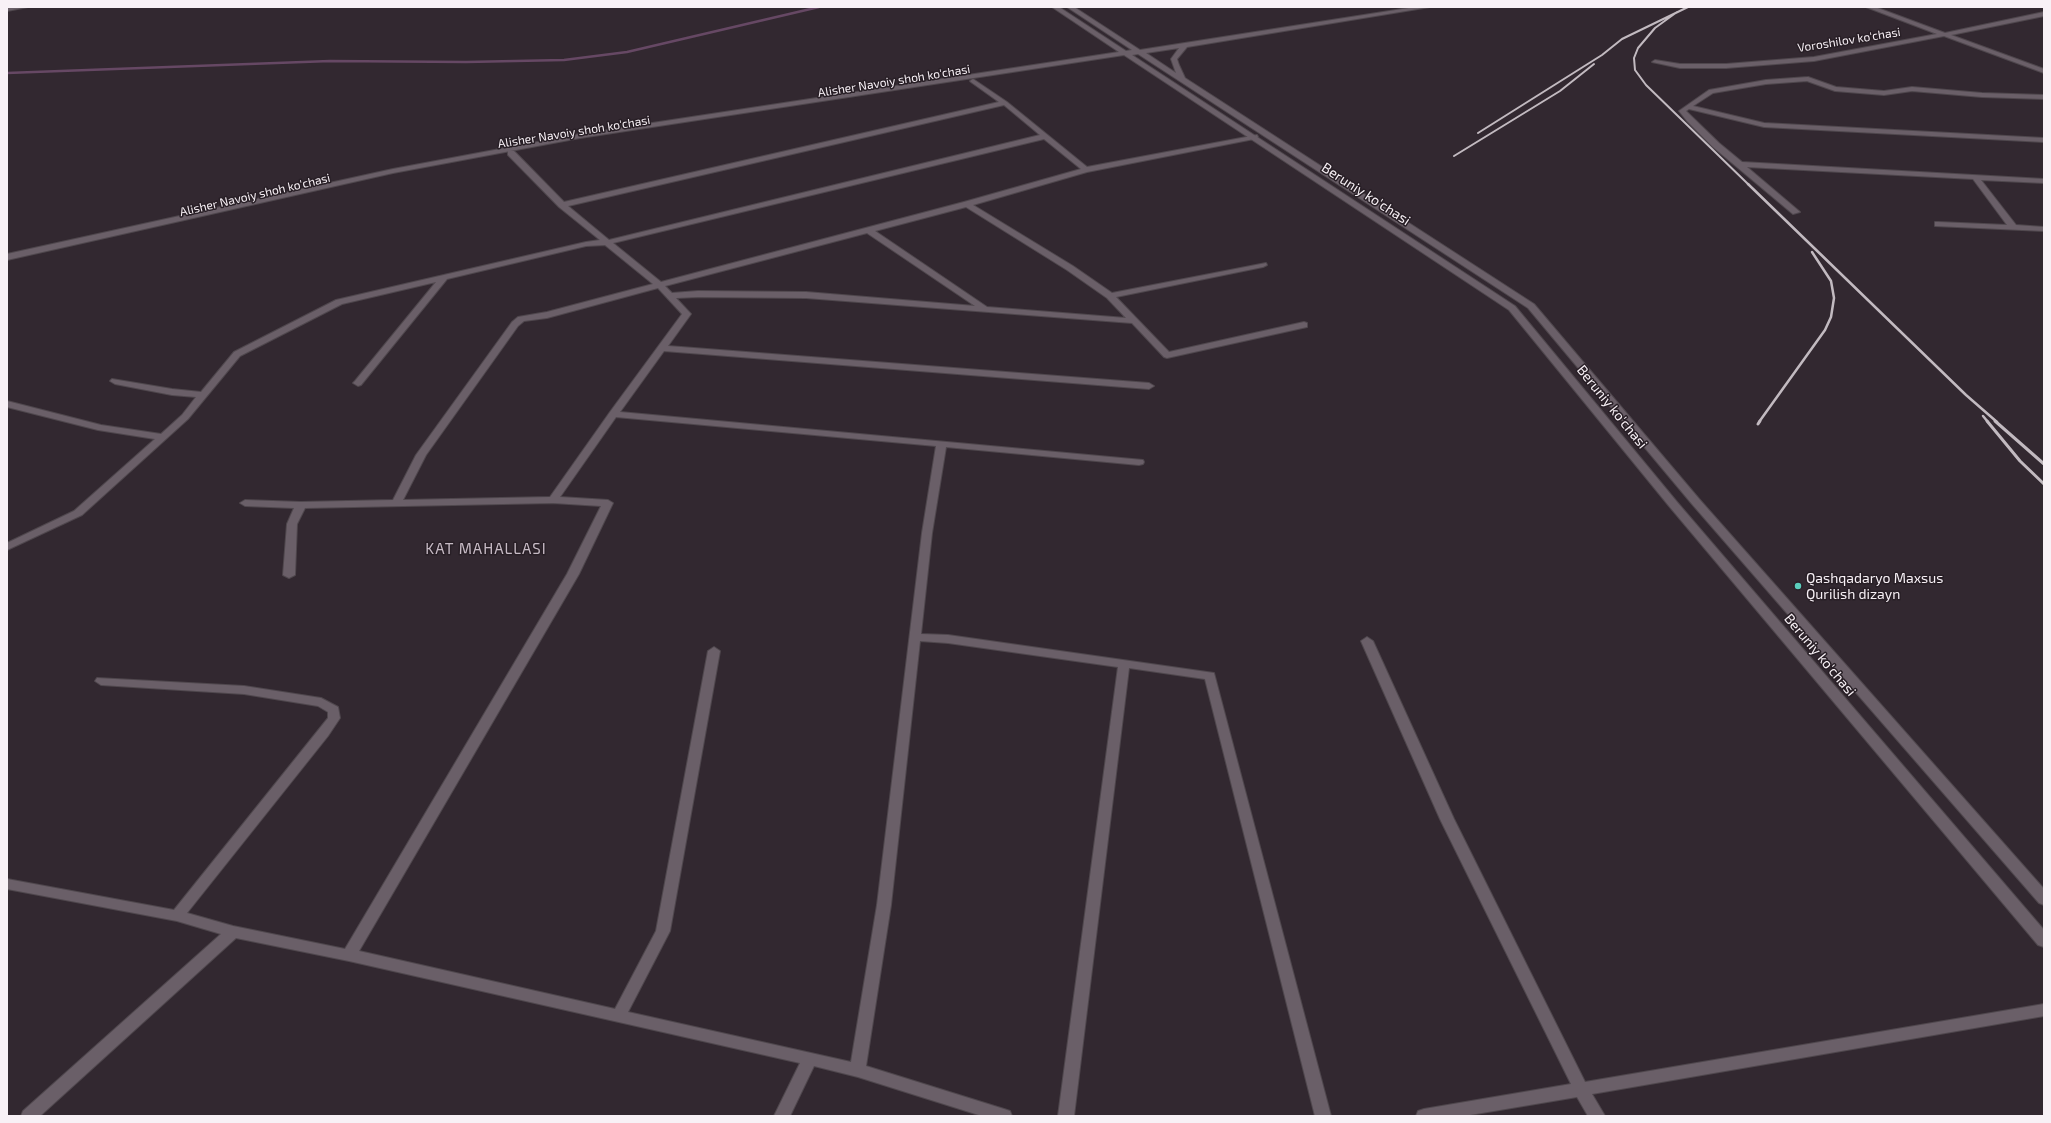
<!DOCTYPE html>
<html>
<head>
<meta charset="utf-8">
<style>
  body { margin:0 }
  #map { position:relative; width:2051px; height:1123px; overflow:hidden; background:#322830; font-family:"Exo 2",sans-serif }
  canvas { display:block }
  .frame { position:absolute; inset:0; border:8px solid #f8f1f6; pointer-events:none }
</style>
</head>
<body>
<div id="map">
<canvas width="2051" height="1123"></canvas>
<div class="frame"></div>
</div>
<script>
const g = document.querySelector('canvas').getContext('2d');
g.lineJoin = 'round';
const shape = rows => new Path2D(rows.map(r => 'M' + r).join(''));
function strokePath(path, color, width, dash) { g.strokeStyle = color; g.lineWidth = width; g.lineCap = dash ? 'butt' : 'round'; g.setLineDash(dash || []); g.stroke(path); }
function fill(path, color) { g.fillStyle = color; g.fill(path, 'evenodd'); }
function write(font, color, halo, rows, align = 'center') {
  g.font = font + ' "Exo 2",sans-serif'; g.lineWidth = 3; g.setLineDash([]); g.textBaseline = 'middle'; g.strokeStyle = halo; g.fillStyle = color; for (const [text, x, y, turn = 0] of rows) {
    g.save(); g.translate(x, y); g.rotate((+turn || 0) * Math.PI / 180); g.textAlign = isNaN(turn) ? turn : align; if (halo) g.strokeText(text, 0, 0); g.fillText(text, 0, 0); g.restore();
  }
}
strokePath(shape([
  [7,73,330,61,466,62,564,60,627,52,819,7]
]), '#664864', 2.5);
const street = shape([
  [7,7,28,7,7,11,7,7],
  [1866,7,1875,7,1945,33,2044,12,2044,16,1951,35,2044,69,2044,73,1944,36,1814,61,1726,68,1680,68,1652,62,1655,60,1680,64,1726,64,1814,57,1937,34,1866,7],
  [1808,77,1836,87,1884,91,1912,87,1982,93,2044,95,2044,99,1982,97,1912,91,1884,95,1835,91,1807,81,1766,84,1713,93,1693,106,1764,123,2044,138,2044,142,1764,127,1689,109,1686,111,1719,143,1742,162,2044,179,2044,183,1981,180,2016,225,2044,227,2044,231,1935,226,1935,222,1938,222,2007,225,1973,179,1747,167,1800,212,1793,214,1713,147,1687,121,1679,111,1709,90,1766,80,1808,77],
  [973,79,1007,102,1087,167,1257,135,1258,137,1254,139,1087,172,973,205,1073,266,1112,293,1266,263,1267,265,1263,267,1116,297,1169,352,1304,322,1307,323,1307,327,1167,358,1164,357,1132,323,806,298,698,297,676,298,691,314,668,346,1149,383,1154,386,1149,389,664,351,620,412,1143,460,1144,462,1143,464,1139,465,946,447,932,533,921,634,948,635,1214,673,1331,1116,1315,1116,1205,679,1129,668,1074,1116,1058,1116,1118,667,948,643,920,641,891,905,866,1066,1004,1109,1010,1111,1012,1116,982,1116,858,1077,814,1066,790,1116,774,1116,800,1063,349,961,236,938,40,1116,21,1116,23,1111,221,934,177,921,7,889,7,879,174,910,328,718,328,712,318,706,244,694,101,685,95,681,97,678,244,686,321,698,338,707,340,718,328,736,187,913,233,926,345,949,567,574,601,506,553,503,305,508,297,524,295,575,289,578,283,575,287,524,294,508,245,506,240,503,245,500,301,502,393,500,416,455,512,322,518,317,547,312,653,284,605,245,586,246,447,279,361,385,358,386,353,383,355,381,436,282,342,304,240,356,188,419,82,515,7,550,7,543,74,511,155,439,98,430,7,407,7,401,101,425,161,434,182,415,196,397,172,395,115,384,110,381,112,379,172,389,201,392,234,352,336,300,586,242,600,240,559,207,508,155,508,151,514,151,564,202,999,102,971,82,970,81,973,79],
  [1004,105,1040,135,609,240,568,206,1004,105],
  [1044,139,1081,169,964,202,661,282,613,243,1044,139],
  [966,207,1067,270,1107,298,1126,318,987,307,875,231,966,207],
  [867,233,975,306,806,292,698,291,672,293,665,286,867,233],
  [658,288,682,314,610,412,550,497,403,500,426,455,518,326,524,321,547,318,658,288],
  [616,417,936,446,922,533,877,905,851,1062,628,1012,670,931,720,651,714,647,708,651,656,931,615,1009,359,951,579,574,613,503,608,500,560,497,616,417],
  [1367,637,1373,641,1454,819,1585,1082,2044,1004,2044,1016,1592,1094,1605,1116,1588,1116,1577,1097,1464,1116,1416,1116,1418,1111,1424,1109,1571,1084,1440,819,1361,641,1367,637]
]);
const secondary = shape([
  [1052,7,1059,7,1126,51,1132,50,1067,7,1074,7,1140,50,1415,7,1430,7,1187,47,1177,59,1179,65,1185,78,1534,304,1700,500,2044,889,2044,905,2039,903,1692,504,1528,308,1138,54,1132,55,1515,306,1677,502,2044,930,2044,947,2038,945,1669,506,1509,310,1124,55,580,138,393,173,7,260,7,254,393,169,580,134,1119,52,1052,7],
  [1179,48,1171,59,1176,73,1146,53,1179,48]
]);
strokePath(street, '#4f474d', 2);
strokePath(secondary, '#4f474d', 2);
fill(street, '#6a5f68');
fill(secondary, '#6a5f68');
strokePath(shape([
  [1677,12,1655,28,1638,48,1634,58,1635,70,1646,85,1749,185],
  [1478,133,1602,55,1622,39,1688,7],
  [1454,156,1560,91,1594,64]
]), '#c2bac0', 2);
strokePath(shape([
  [1748,184,1966,395,1997,422],
  [1983,416,1988,422],
  [1759,422,1825,330,1831,317,1834,298,1831,281,1812,252]
]), '#c2bac0', 2.5);
strokePath(shape([
  [1987,421,2020,461,2044,484],
  [1995,421,2044,464],
  [1758,424,1760,421]
]), '#c2bac0', 3);
for (const [x, y, r, color] of [
  [1798,586,4,"#5bcebc"]
]) { const dot = new Path2D(); dot.arc(x, y, r, 0, 2 * Math.PI); g.fillStyle = color; g.fill(dot); strokePath(dot, '#281f26', 1.5); }
write('12px', '#f8f1f6', '#281f26', [
  ["Voroshilov ko'chasi",1849,40,-9],
  ["Alisher Navoiy shoh ko'chasi",894,81,-9],
  ["Alisher Navoiy shoh ko'chasi",574,132,-9],
  ["Alisher Navoiy shoh ko'chasi",255,195,-13]
]);
write('14px', '#f8f1f6', '#281f26', [
  ["Beruniy ko'chasi",1366,194,33],
  ["Beruniy ko'chasi",1612,407,51],
  ["Beruniy ko'chasi",1820,655,50]
]);
write('14px', '#f8f1f6', '#281f26', [
  ["Qashqadaryo Maxsus",1806,578],
  ["Qurilish dizayn",1806,594]
], 'left');
g.letterSpacing = '1px';
write('15px', '#c7bbc5', '#281f26', [
  ["KAT MAHALLASI",486,549]
]);
g.letterSpacing = '0px';
</script>
</body>
</html>
